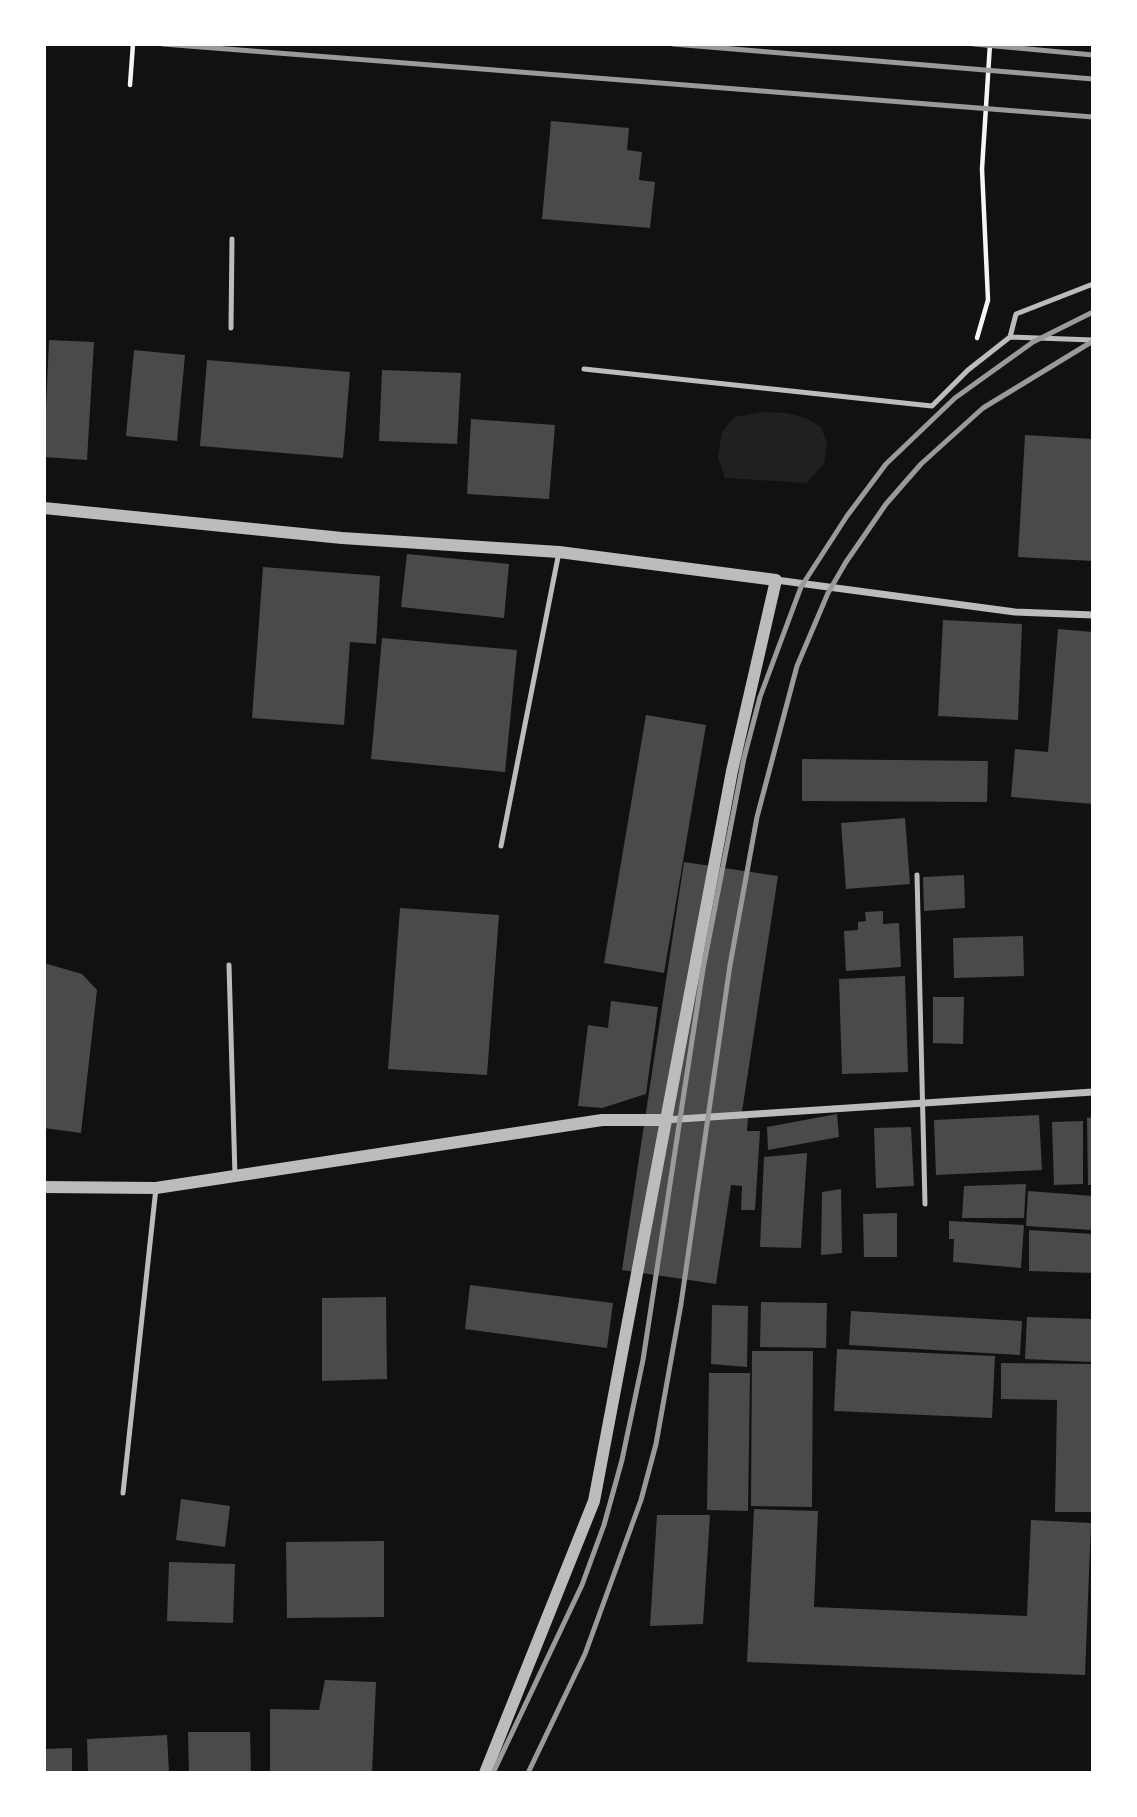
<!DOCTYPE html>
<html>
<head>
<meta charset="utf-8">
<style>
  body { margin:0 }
  #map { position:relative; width:1137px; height:1817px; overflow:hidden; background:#111; font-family:Cabin,sans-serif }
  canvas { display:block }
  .frame { position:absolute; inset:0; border:46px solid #fff; pointer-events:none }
</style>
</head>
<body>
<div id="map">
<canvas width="1137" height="1817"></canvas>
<div class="frame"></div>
</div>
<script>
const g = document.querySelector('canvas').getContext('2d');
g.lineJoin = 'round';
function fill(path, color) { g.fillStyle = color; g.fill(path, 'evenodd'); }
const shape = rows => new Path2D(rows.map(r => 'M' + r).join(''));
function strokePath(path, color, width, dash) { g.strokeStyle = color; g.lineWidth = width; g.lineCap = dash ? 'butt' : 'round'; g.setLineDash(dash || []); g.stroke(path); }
fill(shape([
  [763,412,786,413,806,418,821,427,827,443,824,464,806,483,725,478,718,458,722,432,734,417]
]), '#202020');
fill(shape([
  [551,121,629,128,627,150,642,152,639,180,655,182,650,228,542,219],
  [49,340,94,342,87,460,44,457],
  [134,350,185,355,177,441,126,436],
  [207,360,350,372,343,458,200,446],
  [382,370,461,373,457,444,379,441],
  [471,419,555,425,549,499,467,494],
  [1025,435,1093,439,1093,561,1018,557],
  [407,554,509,564,504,618,401,607],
  [263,567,380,576,376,644,350,642,344,725,252,718],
  [943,620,1022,624,1018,720,938,716],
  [1058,629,1093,632,1093,804,1011,797,1015,749,1048,752],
  [382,638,517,650,505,772,371,759],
  [646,715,706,725,664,973,604,963],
  [802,759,988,761,987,802,802,801],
  [905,818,910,884,846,889,841,823],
  [684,862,778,876,741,1118,748,1118,747,1131,760,1131,755,1210,741,1210,742,1186,731,1185,716,1284,622,1270],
  [964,875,965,908,924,911,923,877],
  [400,908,499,915,487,1075,388,1069],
  [883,911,883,924,899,923,901,967,846,971,844,931,858,930,858,922,866,921,865,912],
  [1023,936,1024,976,954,978,953,938],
  [44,963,82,974,97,990,81,1133,44,1128],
  [905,976,908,1072,842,1074,839,979],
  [933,997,964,997,963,1044,933,1043],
  [611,1001,658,1007,646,1094,602,1108,578,1106,588,1025,608,1028],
  [837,1114,839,1137,768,1150,767,1127],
  [1039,1115,1042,1170,936,1175,934,1120],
  [1093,1117,1093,1185,1088,1185,1087,1118],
  [1083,1121,1083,1184,1054,1185,1052,1122],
  [911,1127,914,1186,876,1188,874,1128],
  [807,1153,801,1248,760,1247,764,1157],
  [1026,1184,1024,1218,962,1218,964,1186],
  [841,1189,842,1253,821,1255,822,1192],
  [1028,1191,1093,1196,1093,1230,1026,1226],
  [897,1213,897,1257,864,1257,863,1214],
  [949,1221,1024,1225,1021,1268,953,1262,954,1239,949,1239],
  [1029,1230,1093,1234,1093,1273,1029,1271],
  [470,1285,613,1303,607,1348,465,1329],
  [386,1297,387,1379,322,1381,322,1298],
  [761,1302,827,1303,826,1348,760,1347],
  [712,1305,748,1306,747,1367,711,1364],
  [851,1311,1022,1321,1020,1355,849,1345],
  [1027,1317,1093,1319,1093,1362,1025,1359],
  [837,1349,995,1356,992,1418,834,1411],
  [752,1351,813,1351,812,1507,751,1506],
  [1001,1363,1093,1364,1093,1512,1055,1512,1057,1400,1001,1399],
  [709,1373,750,1373,748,1511,707,1510],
  [181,1499,230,1506,225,1547,176,1540],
  [754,1509,818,1511,814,1607,1027,1616,1031,1520,1091,1523,1085,1675,747,1662],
  [657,1515,710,1515,703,1624,650,1626],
  [384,1541,384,1617,287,1618,286,1542],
  [169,1562,235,1564,233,1623,167,1621],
  [325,1680,376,1682,372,1773,270,1773,270,1709,319,1710],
  [188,1732,250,1732,251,1773,189,1773],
  [167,1735,169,1773,88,1773,87,1739],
  [72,1748,72,1773,44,1773,44,1749]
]), '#4a4a4a');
strokePath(shape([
  [130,85,133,44],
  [977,338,988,300,982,169,990,44]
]), '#f5f5f5', 4.5);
strokePath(shape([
  [231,328,232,239],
  [1010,337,1016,314,1093,284],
  [584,369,932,406,968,370,1010,337,1093,340],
  [501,846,559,552],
  [917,875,925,1204],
  [229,965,235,1176],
  [123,1493,156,1188]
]), '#bcbcbc', 5);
strokePath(shape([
  [776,580,1015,612,1093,615],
  [664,1120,1093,1092]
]), '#bcbcbc', 7);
strokePath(shape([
  [44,508,342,538,559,552,776,580,732,771,594,1501,485,1773],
  [44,1187,156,1188,602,1120,664,1120]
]), '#bcbcbc', 12);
strokePath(shape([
  [163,44,1093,117],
  [673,44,1093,79],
  [974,44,1093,55],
  [493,1773,582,1585,604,1525,622,1460,643,1360,703,969,744,758,760,697,801,587,847,516,886,464,955,398,1033,342,1093,312],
  [528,1773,585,1654,641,1500,656,1444,681,1304,730,965,757,817,797,666,828,593,846,562,886,504,921,464,983,408,1093,341]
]), '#9a9a9a', 5);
</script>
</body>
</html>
